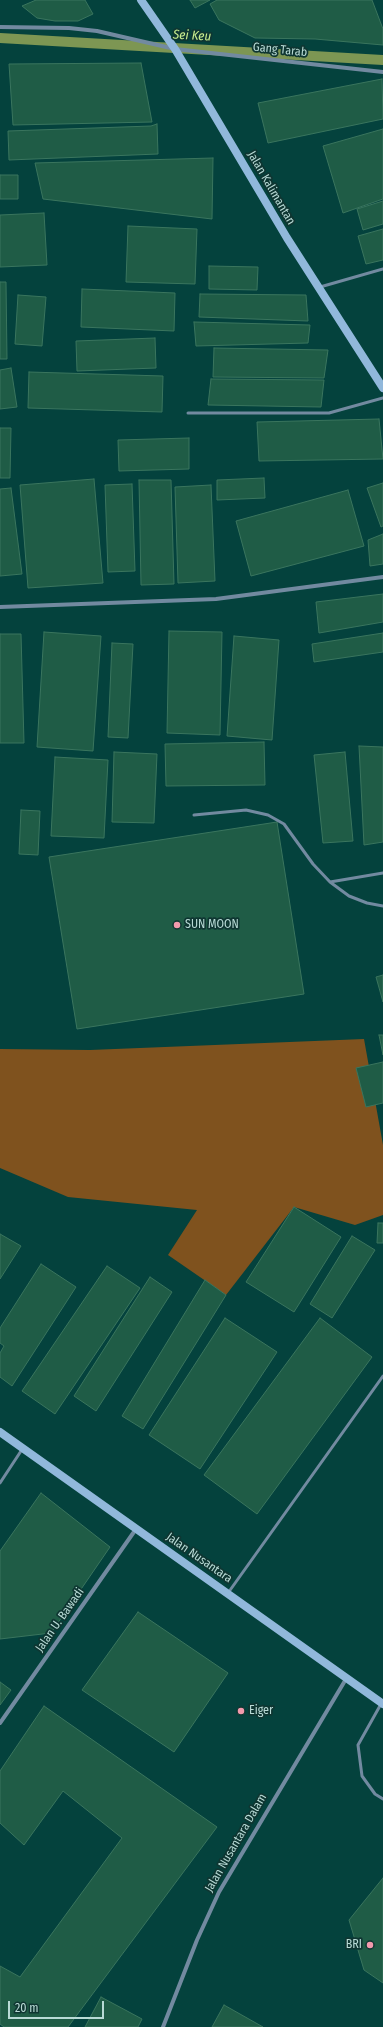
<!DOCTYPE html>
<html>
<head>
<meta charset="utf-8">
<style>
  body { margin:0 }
  #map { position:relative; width:383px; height:2027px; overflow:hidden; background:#04423d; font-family:"Fira Sans Condensed",sans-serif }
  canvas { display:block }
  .scale { position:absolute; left:8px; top:2001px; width:96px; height:18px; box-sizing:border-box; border:2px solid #b8dad5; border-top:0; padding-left:5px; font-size:12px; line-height:14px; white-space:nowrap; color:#b8dad5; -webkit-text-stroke:3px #0f3632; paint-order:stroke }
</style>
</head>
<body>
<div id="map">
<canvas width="383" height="2027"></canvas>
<div class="scale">20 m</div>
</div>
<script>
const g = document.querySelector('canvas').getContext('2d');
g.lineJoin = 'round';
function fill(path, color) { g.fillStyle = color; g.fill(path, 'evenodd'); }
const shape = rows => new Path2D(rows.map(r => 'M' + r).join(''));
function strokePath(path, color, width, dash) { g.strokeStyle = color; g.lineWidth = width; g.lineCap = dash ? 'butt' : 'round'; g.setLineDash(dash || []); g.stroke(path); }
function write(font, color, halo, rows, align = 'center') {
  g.font = font + ' "Fira Sans Condensed",sans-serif'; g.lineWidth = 3.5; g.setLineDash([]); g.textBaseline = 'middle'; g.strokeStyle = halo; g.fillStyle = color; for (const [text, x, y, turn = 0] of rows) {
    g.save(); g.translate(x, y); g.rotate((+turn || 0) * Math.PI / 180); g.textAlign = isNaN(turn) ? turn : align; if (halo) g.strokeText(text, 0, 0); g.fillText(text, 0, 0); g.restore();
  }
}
fill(shape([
  [364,1039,383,1145,383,1215,355,1225,294,1207,226,1295,168,1255,197,1210,68,1197,0,1168,0,1049,90,1050]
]), '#7f521e');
strokePath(shape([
  [0,38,383,60]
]), '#7d9653', 10);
const building = shape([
  [36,0,85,0,93,14,78,21,55,21,37,18,22,6,36,0],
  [190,0,210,0,195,8,190,0],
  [217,0,372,0,383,29,383,45,315,39,255,38,219,20,210,4,217,0],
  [141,63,152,122,13,125,9,64,141,63],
  [382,79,383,119,268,143,258,103,382,79],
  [157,124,158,154,9,160,8,131,151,126,157,124],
  [383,129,383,199,343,213,323,146,383,129],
  [213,158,212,219,43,199,35,163,213,158],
  [0,175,18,175,18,199,0,199,0,175],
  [383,201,383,224,363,230,357,209,383,201],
  [44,213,47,265,0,267,0,215,44,213],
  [128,226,197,229,195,284,126,282,128,226],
  [383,229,383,260,366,264,358,236,383,229],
  [209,266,258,267,257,290,209,289,209,266],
  [0,282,6,282,7,359,0,359,0,282],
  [82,289,175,293,174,331,81,327,82,289],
  [200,294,306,295,308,321,199,317,200,294],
  [18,295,46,297,42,346,15,344,18,295],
  [194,322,310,325,308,343,196,346,194,322],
  [155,338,156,368,77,371,76,341,155,338],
  [214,348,328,350,324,378,213,377,214,348],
  [11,368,17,407,0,409,0,370,11,368],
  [29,372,163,376,162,412,28,408,29,372],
  [211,379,324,380,321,407,208,405,211,379],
  [379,419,383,459,259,461,257,422,379,419],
  [0,428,11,428,10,478,0,478,0,428],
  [189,438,189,469,119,471,118,440,189,438],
  [264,478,265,498,217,500,217,480,264,478],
  [94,479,103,583,28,588,20,485,94,479],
  [139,480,171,480,174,584,141,585,139,480],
  [383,483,383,526,381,527,367,488,383,483],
  [132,484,135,571,108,572,105,485,132,484],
  [211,485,215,581,178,583,175,487,211,485],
  [11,488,22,574,0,576,0,489,11,488],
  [348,490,364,546,251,576,236,521,348,490],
  [383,534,383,564,370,566,368,540,383,534],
  [383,594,383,622,319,633,316,602,383,594],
  [169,631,222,632,220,735,167,733,169,631],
  [44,632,101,636,93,751,37,747,44,632],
  [383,633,383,652,314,662,312,644,383,633],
  [0,634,21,634,24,743,0,743,0,634],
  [234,636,279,640,272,740,227,736,234,636],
  [112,643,133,644,128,738,108,737,112,643],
  [264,742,265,785,166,786,165,744,264,742],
  [359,746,383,747,383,842,364,845,359,746],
  [114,752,157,754,154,823,112,822,114,752],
  [345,752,353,841,323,843,314,755,345,752],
  [55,757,108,760,104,838,51,836,55,757],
  [21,810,40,811,38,855,19,854,21,810],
  [277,822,304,994,77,1029,49,857,277,822],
  [383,975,383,1002,376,977,383,975],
  [379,1035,383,1035,383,1055,379,1035],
  [383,1062,383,1103,366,1107,356,1068,383,1062],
  [294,1207,341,1237,294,1312,246,1282,294,1207],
  [378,1223,383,1223,383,1243,377,1243,378,1223],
  [0,1234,21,1246,0,1279,0,1234],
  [352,1236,375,1250,332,1318,310,1304,352,1236],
  [41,1264,76,1287,12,1386,0,1377,0,1353,4,1346,0,1343,0,1328,41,1264],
  [107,1266,140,1288,55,1414,22,1391,107,1266],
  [150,1277,172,1292,96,1411,74,1396,150,1277],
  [205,1280,226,1295,143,1429,122,1416,205,1280],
  [225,1318,277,1352,200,1469,149,1435,225,1318],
  [320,1318,372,1357,257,1514,204,1475,320,1318],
  [41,1493,110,1547,51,1633,0,1639,0,1551,41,1493],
  [138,1612,228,1673,174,1752,82,1690,138,1612],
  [0,1682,11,1690,0,1705,0,1682],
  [44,1706,217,1827,68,2027,4,2027,0,2024,0,1966,20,1977,122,1838,63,1791,24,1845,0,1823,0,1771,44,1706],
  [383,1878,383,1983,364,1970,349,1920,383,1878],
  [101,1997,142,2019,138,2027,85,2027,101,1997],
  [224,2005,263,2027,212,2027,224,2005]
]);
fill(building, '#1f5c46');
strokePath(building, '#3a755e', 1);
strokePath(shape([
  [320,287,383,269],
  [188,413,329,413,383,398],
  [194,815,246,810,268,815,284,824,313,864,330,882,349,896,367,903,383,906],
  [330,882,383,873],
  [0,1483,23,1448],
  [228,1593,383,1376],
  [381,1704,358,1745,362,1776,375,1794,383,1799]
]), '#728aa0', 3);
strokePath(shape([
  [0,27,69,28,97,31,175,49,383,72],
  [0,607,216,599,383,577],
  [0,1723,136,1529],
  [163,2027,197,1940,219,1892,346,1679]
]), '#728aa0', 4);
strokePath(shape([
  [141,0,175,49,287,238,383,388],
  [0,1432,383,1704]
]), '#91b8db', 8);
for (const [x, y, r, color] of [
  [177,925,4,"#f29aad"],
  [241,1711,4,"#f29aad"],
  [370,1945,4,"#f29aad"]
]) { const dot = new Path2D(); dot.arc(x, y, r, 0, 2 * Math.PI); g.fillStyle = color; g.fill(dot); strokePath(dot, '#0f3632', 1.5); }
write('12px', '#b8dad5', '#0f3632', [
  ["Gang Tarab",280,50,6],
  ["Jalan Kalimantan",271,188,60],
  ["Jalan Nusantara",199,1558,35],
  ["Jalan U. Bawadi",60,1620,-55],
  ["Jalan Nusantara Dalam",236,1843,-60]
]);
write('12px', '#b8dad5', '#0f3632', [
  ["SUN MOON",185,925],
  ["Eiger",249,1711],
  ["BRI",362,1945,"right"]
], 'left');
write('italic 13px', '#c8ed8f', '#0f3632', [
  ["Sei Keu",192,36,3]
]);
</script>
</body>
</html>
